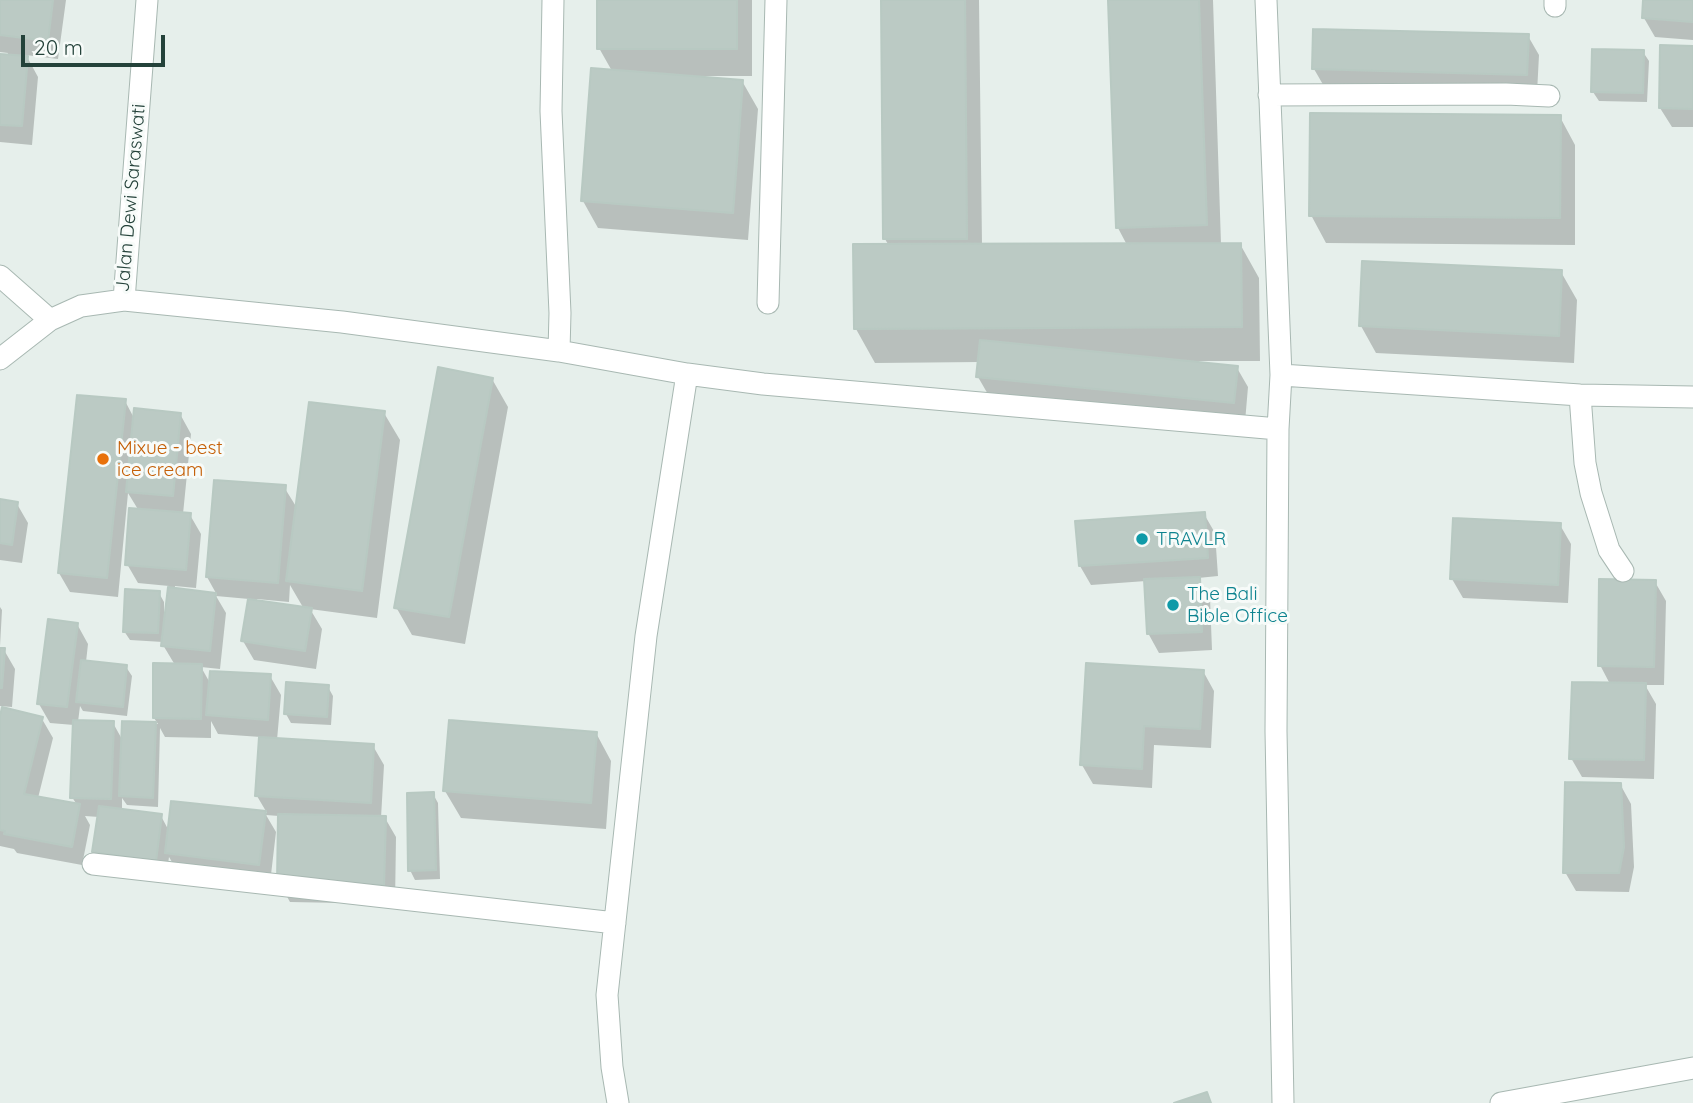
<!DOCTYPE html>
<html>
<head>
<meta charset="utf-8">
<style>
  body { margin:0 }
  #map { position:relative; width:1693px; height:1103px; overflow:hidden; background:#e6efeb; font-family:Quicksand,sans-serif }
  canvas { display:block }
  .scale { position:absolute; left:21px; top:35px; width:144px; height:32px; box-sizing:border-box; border:4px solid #24423a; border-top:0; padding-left:9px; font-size:21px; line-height:24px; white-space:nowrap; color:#24423a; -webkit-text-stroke:5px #f7fbf9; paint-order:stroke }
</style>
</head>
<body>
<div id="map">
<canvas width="1693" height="1103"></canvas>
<div class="scale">20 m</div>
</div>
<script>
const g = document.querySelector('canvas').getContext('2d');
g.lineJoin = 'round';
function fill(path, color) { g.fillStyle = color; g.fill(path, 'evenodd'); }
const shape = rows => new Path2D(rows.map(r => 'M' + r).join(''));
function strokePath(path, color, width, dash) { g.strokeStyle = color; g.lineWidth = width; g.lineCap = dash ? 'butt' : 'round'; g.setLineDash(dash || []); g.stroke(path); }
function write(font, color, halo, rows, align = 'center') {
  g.font = font + ' Quicksand,sans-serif'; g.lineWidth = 6; g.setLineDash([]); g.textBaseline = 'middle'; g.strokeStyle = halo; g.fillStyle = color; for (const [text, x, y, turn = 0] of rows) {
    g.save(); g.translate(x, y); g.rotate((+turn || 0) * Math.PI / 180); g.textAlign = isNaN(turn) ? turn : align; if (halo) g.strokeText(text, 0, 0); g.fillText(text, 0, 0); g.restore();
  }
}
fill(shape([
  [0,0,66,0,58,59,26,55,38,77,32,145,0,142,0,55,7,56,8,53,0,52],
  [599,0,752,0,752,76,705,76,705,78,742,81,758,109,748,240,598,228,583,201,612,71,599,48],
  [882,0,979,0,982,245,1127,245,1118,228,1109,0,1213,0,1221,244,1240,244,1259,278,1260,361,1197,361,1197,363,1237,368,1248,387,1245,422,989,396,978,377,980,362,875,363,856,329,889,246,885,239],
  [1645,0,1693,0,1693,40,1655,37,1644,18],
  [1528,36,1539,55,1537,93,1325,88,1314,69],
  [1693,48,1693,127,1672,127,1660,108],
  [1643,52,1649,61,1647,102,1599,101,1593,92],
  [1560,117,1575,145,1575,245,1326,243,1311,215],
  [1561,272,1577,300,1574,363,1376,353,1361,326],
  [492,379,508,407,465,644,412,635,396,607],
  [125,401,134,418,180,414,191,434,183,514,190,515,201,534,196,588,175,586,175,590,217,595,207,577,284,487,297,508,384,413,400,440,377,618,310,609,322,629,316,669,254,660,243,641,249,599,216,596,226,613,220,669,201,667,210,683,270,676,281,695,277,740,373,746,384,765,381,818,385,818,396,837,395,904,290,902,279,882,279,816,266,815,276,832,270,883,178,872,169,857,166,879,105,871,93,852,99,817,85,816,90,825,82,865,17,853,14,849,0,846,0,724,42,719,53,738,38,798,77,805,72,797,74,725,50,723,39,704,77,624,88,644,86,662,126,667,132,676,127,716,83,711,80,706,78,722,113,723,123,741,123,723,158,724,154,718,175,665,163,645,163,642,130,640,124,631,159,593,164,602,164,613,167,613,169,586,138,583,127,564,139,511,128,493,118,597,70,592,59,573],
  [290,585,304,609,256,602,257,599,289,602],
  [211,721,218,734,261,737,257,796,267,813,172,803,169,831,161,816,122,811,122,798,127,805,158,807,160,728,165,737,211,738],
  [0,501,17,504,28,523,22,563,0,560],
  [1204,514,1215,533,1218,576,1198,578,1210,598,1212,650,1159,653,1148,633,1146,581,1091,585,1080,566],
  [1560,525,1571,544,1568,603,1463,598,1452,579],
  [1655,582,1666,601,1664,685,1645,685,1656,704,1654,779,1582,777,1571,758,1610,684,1600,665],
  [0,607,2,610,0,646],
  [0,650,4,650,15,669,12,707,0,706],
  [1203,671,1214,691,1211,748,1154,745,1152,788,1093,784,1082,765],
  [328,687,333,696,331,725,291,723,286,714],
  [596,733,611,761,606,829,461,818,445,791],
  [1620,784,1631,804,1634,867,1629,892,1576,891,1565,872],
  [433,794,438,803,440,879,415,880,410,870]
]), '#0003');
const building = shape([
  [0,0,53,0,48,41,0,35,0,0],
  [597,0,737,0,737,49,597,49,597,0],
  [881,0,965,0,967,239,883,239,881,0],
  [1108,0,1199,0,1207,225,1116,228,1108,0],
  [1643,0,1693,0,1693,22,1642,18,1643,0],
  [1313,29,1529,34,1527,75,1312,69,1313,29],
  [1660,45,1693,46,1693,109,1659,108,1660,45],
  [1592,49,1644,50,1643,93,1591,92,1592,49],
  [0,54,28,56,22,126,0,125,0,54],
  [591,68,743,80,733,213,581,201,591,68],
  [1310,113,1561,115,1560,218,1309,216,1310,113],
  [1241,243,1242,327,854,329,853,244,1241,243],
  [1362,261,1562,270,1559,336,1359,326,1362,261],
  [980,340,1238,366,1234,403,976,377,980,340],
  [438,367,493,378,449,617,394,608,438,367],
  [77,395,126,399,107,578,58,573,77,395],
  [309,402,385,411,362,591,286,581,309,402],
  [134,408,181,413,173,496,126,492,134,408],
  [214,480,286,485,278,583,206,577,214,480],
  [0,499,18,502,12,545,0,543,0,499],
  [129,508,191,513,186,570,125,565,129,508],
  [1205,512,1208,558,1079,566,1075,521,1205,512],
  [1453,518,1561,523,1558,585,1450,579,1453,518],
  [1200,577,1202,632,1147,634,1144,579,1200,577],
  [1599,579,1656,580,1654,667,1598,666,1599,579],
  [168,587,216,593,210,651,161,646,168,587],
  [125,589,160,591,158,633,123,632,125,589],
  [248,599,312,608,305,651,241,641,248,599],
  [48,619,78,623,67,707,37,704,48,619],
  [0,648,5,648,2,688,0,688,0,648],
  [81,660,127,665,123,707,76,702,81,660],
  [153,663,202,664,201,719,153,718,153,663],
  [1086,663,1204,670,1200,729,1144,726,1142,769,1080,765,1086,663],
  [210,671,271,674,268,720,206,715,210,671],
  [286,682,329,685,327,717,284,714,286,682],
  [1572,682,1646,683,1644,760,1569,759,1572,682],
  [2,707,43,717,24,794,80,804,72,847,4,834,5,831,0,830,0,716,2,707],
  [73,720,114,721,111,799,70,798,73,720],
  [449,720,597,732,591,803,443,791,449,720],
  [122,721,156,722,153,798,119,796,122,721],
  [259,737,374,744,371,803,255,796,259,737],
  [1565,782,1621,783,1624,847,1619,873,1563,873,1565,782],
  [434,792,436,870,408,871,407,793,434,792],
  [171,801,266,811,259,865,165,853,171,801],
  [99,806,162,814,156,861,92,852,99,806],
  [278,814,386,816,384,885,277,883,278,814],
  [1207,1092,1211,1103,1174,1103,1207,1092]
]);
fill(building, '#bbcac4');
strokePath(building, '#b8c9c2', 2);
const street = shape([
  [553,0,551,111,560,313,559,351],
  [1266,0,1281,375,1278,429,1276,731,1283,1103],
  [1555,6,1555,0],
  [1269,95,1506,94,1549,96],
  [0,276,50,320],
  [124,300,147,0],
  [768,303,776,0],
  [0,359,50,320,81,306,124,300,342,322,559,351,687,374,763,384,1278,429],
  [1281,375,1580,395,1693,397],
  [1580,395,1585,463,1591,493,1609,550,1623,571],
  [93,864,615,923],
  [618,1103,612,1067,607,995,646,636,687,374],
  [1501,1103,1693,1068]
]);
strokePath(street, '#a8b8b2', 23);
strokePath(street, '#fff', 21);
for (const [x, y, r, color] of [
  [103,459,7,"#e8710a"],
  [1142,539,7,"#0f9aa8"],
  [1173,605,7,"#0f9aa8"]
]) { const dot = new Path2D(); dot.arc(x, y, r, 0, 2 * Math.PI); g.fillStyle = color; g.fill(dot); strokePath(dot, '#f7fbf9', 2.5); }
write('19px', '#24423a', '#f7fbf9', [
  ["Jalan Dewi Saraswati",131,198,-85]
]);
write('19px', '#c56008', '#f7fbf9', [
  ["Mixue - best",117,448],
  ["ice cream",117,470]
], 'left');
write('19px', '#0d838f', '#f7fbf9', [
  ["TRAVLR",1156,539],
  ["The Bali",1187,594],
  ["Bible Office",1187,616]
], 'left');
</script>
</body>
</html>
